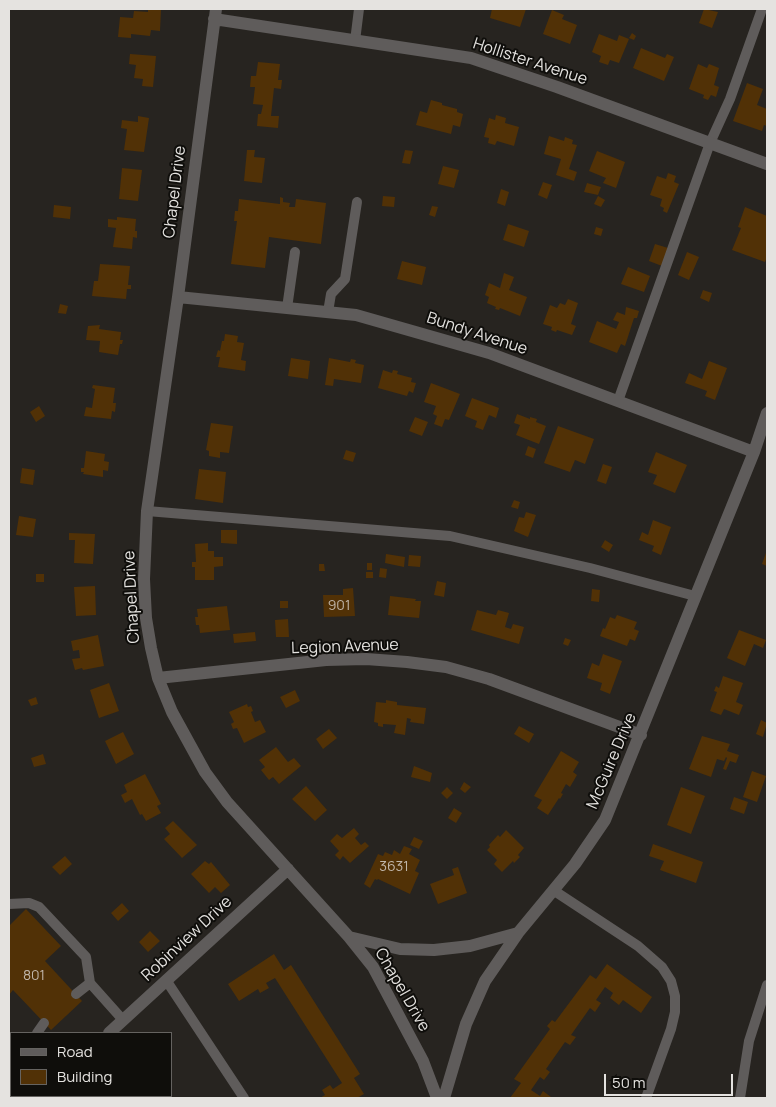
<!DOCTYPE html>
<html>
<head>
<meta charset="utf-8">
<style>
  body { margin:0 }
  #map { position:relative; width:776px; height:1107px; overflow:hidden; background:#272420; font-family:Manrope,sans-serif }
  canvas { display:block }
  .frame { position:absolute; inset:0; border:10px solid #e5e3e0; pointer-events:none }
  .legend { position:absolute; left:10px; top:1032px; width:162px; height:65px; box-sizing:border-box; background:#0f0e0b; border:1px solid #656360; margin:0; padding:6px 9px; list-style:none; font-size:15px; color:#e5e3e0 }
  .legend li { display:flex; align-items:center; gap:10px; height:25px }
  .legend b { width:25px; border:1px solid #656360 }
  .scale { position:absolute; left:604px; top:1074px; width:129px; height:22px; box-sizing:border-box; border:2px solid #e5e3e0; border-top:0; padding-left:6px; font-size:15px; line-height:18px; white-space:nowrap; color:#e5e3e0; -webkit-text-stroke:4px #0f0e0b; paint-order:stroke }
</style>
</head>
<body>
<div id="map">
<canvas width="776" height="1107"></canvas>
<div class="frame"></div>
<ul class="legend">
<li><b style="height:6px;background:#5f5c5b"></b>Road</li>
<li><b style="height:14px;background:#513106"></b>Building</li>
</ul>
<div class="scale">50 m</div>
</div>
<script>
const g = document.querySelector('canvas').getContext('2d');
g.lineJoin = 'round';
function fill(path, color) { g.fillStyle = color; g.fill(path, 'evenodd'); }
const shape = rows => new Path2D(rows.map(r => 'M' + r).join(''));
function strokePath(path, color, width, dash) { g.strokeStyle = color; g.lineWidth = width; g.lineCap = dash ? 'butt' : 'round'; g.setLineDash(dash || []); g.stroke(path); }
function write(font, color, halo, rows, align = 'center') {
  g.font = font + ' Manrope,sans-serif'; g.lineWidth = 4; g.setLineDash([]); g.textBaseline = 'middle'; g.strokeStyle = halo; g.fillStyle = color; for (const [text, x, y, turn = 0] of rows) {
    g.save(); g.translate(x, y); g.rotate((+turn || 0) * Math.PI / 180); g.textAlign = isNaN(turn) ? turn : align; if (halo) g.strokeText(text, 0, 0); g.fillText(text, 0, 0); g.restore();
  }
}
fill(shape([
  [148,9,161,9,160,31,151,30,150,36,131,34,131,38,118,37,120,17,133,18,134,11,148,12],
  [492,9,526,9,520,27,490,18],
  [704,9,718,12,712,28,699,23],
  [552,10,564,15,562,19,577,25,570,44,543,34],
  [632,33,636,36,634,40,629,38],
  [599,34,617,41,619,35,629,39,619,63,610,60,608,65,599,62,601,56,592,52],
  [641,48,665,58,667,54,674,57,664,81,633,68],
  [130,54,156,56,153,87,142,86,143,79,134,78,136,65,129,64],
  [258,62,280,64,278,80,282,80,281,89,274,88,271,116,279,116,278,128,257,126,258,114,261,114,263,105,253,104,255,87,250,87,251,76,256,76],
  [698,64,707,68,709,64,719,68,714,85,719,87,716,97,711,95,708,100,703,98,704,95,689,89],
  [747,83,763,89,757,105,767,109,767,126,764,125,762,131,733,121],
  [431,100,442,103,442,105,457,109,457,112,463,114,460,127,453,125,451,134,416,125,420,111,427,113],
  [496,115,506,118,505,123,519,127,514,146,497,141,495,145,488,143,489,138,484,137,489,118,495,120],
  [138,116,149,118,144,152,124,150,127,129,121,128,122,120,138,122],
  [549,136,564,141,565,137,573,140,572,144,577,145,569,169,577,172,574,181,556,175,561,159,544,154],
  [247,150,255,150,254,157,265,158,262,183,244,181],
  [405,150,413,151,410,164,402,163],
  [597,151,625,162,616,188,603,183,606,178,589,171],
  [443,166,459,170,454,188,438,184],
  [122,168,142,170,138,201,119,199],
  [668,173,676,176,674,182,679,184,667,213,663,211,664,208,660,206,662,199,650,195,657,176,666,179],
  [543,182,552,185,547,199,538,195],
  [587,183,601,187,598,195,584,192],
  [501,189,509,192,505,206,497,203],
  [383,196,395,197,394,207,382,206],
  [598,196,605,200,601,207,594,204],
  [280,197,283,198,283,202,290,203,289,207,295,207,296,199,326,203,321,244,269,237,265,268,231,264,237,221,234,221,235,211,238,211,239,199,280,204],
  [54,205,71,207,70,219,53,217],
  [432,206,438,207,435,217,429,215],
  [745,207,767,216,767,257,765,262,732,250,741,228,738,227],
  [117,217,136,219,135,231,137,231,137,238,133,237,132,249,113,247,116,228,108,227,108,219,117,220],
  [508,224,529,231,524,247,503,240],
  [596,227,603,229,601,236,594,234],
  [655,244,668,248,662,266,649,261],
  [687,252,699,257,689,280,678,275],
  [402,261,426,267,422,285,397,279],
  [100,264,130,266,128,285,131,285,131,289,127,289,126,299,92,296,94,281,98,281],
  [628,267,650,276,644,292,621,284],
  [504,273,514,277,509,290,527,297,520,316,500,308,499,310,495,309,496,307,487,303,489,297,485,295,489,283,500,288],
  [703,290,712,293,709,302,700,298],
  [568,299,578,303,571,324,576,326,572,335,557,330,556,332,551,330,552,327,543,324,550,305,557,308,560,303,565,305],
  [60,304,68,306,66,314,58,313],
  [626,307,639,311,637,318,634,318,625,346,621,344,617,353,589,342,597,321,616,329,619,322,613,320,617,312,625,315],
  [100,325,99,329,121,332,120,340,123,340,122,344,120,344,118,355,99,352,100,341,86,340,88,326],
  [225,334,238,336,237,342,244,343,241,360,246,361,245,371,218,367,220,357,216,357,218,350,220,351,222,341,224,341],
  [291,358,310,361,308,379,288,376],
  [329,358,350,362,351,359,356,360,355,363,364,365,361,383,334,379,333,386,325,385],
  [709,361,727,368,715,400,705,396,707,391,685,383,689,373,702,379],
  [383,370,392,373,393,370,398,371,397,374,412,378,411,382,416,383,413,393,409,391,407,396,378,388],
  [431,383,460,394,449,420,445,419,442,427,434,424,437,416,433,414,436,406,424,402],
  [93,385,115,388,113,403,116,403,115,412,112,411,111,419,84,416,86,407,92,408,95,389,92,388],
  [472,398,499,408,496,418,489,415,483,430,475,427,477,421,465,416],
  [39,406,45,416,36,422,30,412],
  [517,414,530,419,530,417,537,419,536,422,546,426,539,444,516,435,520,425,514,423],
  [415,417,428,422,422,436,409,431],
  [211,423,233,426,229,453,220,452,220,458,209,456,209,451,206,450],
  [558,426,594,439,585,464,575,460,570,472,544,463],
  [528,446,536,449,533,458,525,455],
  [346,450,356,453,353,462,343,459],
  [86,451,105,454,104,461,109,462,108,471,103,470,103,477,83,474,84,472,81,472,81,468,84,468],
  [656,452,687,465,675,493,653,484,657,475,648,472],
  [603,464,612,467,606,484,597,481],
  [22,468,35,470,33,485,20,483],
  [199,469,226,472,223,503,195,499],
  [514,500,520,502,518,509,511,507],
  [526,512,536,515,528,537,514,531,519,517,524,518],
  [19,516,36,519,33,537,16,535],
  [653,520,671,527,661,555,652,551,654,546,639,540,642,532,648,535],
  [221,530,237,530,237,544,221,543],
  [69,533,95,534,93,564,74,563,75,540,69,540],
  [605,540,613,545,609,552,601,547],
  [208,543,208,551,214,551,214,557,223,557,223,566,214,567,214,580,195,580,195,567,192,567,192,562,196,562,195,544],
  [767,550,767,566,762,564],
  [386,554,405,557,404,567,385,563],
  [409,555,421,556,420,567,408,566],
  [367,563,372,563,372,570,367,570],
  [319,564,324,564,325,571,319,571],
  [380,568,387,569,386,578,379,577],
  [366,572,373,572,373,578,366,578],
  [36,574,44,574,44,582,36,582],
  [437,581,446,583,444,597,434,595],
  [95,586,96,615,76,616,74,587],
  [353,588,355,616,324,617,323,595,343,595,343,589],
  [592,589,600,590,599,602,591,601],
  [390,596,416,599,415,601,421,601,419,618,388,615],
  [280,601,288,601,288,608,280,608],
  [227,606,230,630,200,633,199,625,196,625,195,617,198,617,197,609],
  [477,610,496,615,498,610,509,613,505,627,511,629,513,624,524,627,519,644,471,630],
  [617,615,637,622,634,629,639,631,635,641,630,639,627,646,600,636,603,628,605,629,610,617,615,619],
  [288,619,289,637,276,637,275,620],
  [739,630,766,640,763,648,754,644,745,666,727,658],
  [255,632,256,641,234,643,233,634],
  [98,635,104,666,83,670,82,668,75,670,72,659,80,658,79,650,73,651,71,641],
  [565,638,571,640,568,646,563,644],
  [603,654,622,661,610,694,600,690,602,683,587,678,592,663,599,666],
  [723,676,743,683,736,702,743,705,739,715,724,709,721,715,710,711,717,692,714,691,716,686,719,688],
  [109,683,119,711,99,718,90,690],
  [295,690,300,701,286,708,280,697],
  [36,697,38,704,31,706,28,700],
  [386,700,397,702,397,705,426,708,424,724,410,722,411,719,407,718,405,735,394,733,396,725,383,724,383,727,378,726,378,723,374,722,376,702,386,703],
  [247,704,248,707,251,706,253,711,251,712,255,722,260,720,266,732,244,743,237,728,233,729,231,724,234,722,229,712],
  [761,720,767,723,763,737,756,734],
  [519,726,534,734,529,743,514,734],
  [329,729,337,738,323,749,316,739],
  [123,732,134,754,116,764,105,741],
  [702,736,730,744,727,751,739,755,736,763,730,761,726,770,723,769,727,758,726,757,724,761,717,759,711,777,689,769],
  [276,747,288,762,294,758,301,766,279,784,273,777,269,780,261,770,265,767,259,760],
  [561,751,579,762,573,772,577,775,570,787,566,784,561,793,563,794,560,799,559,798,548,815,537,808,542,800,534,796],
  [43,754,46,764,34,767,31,758],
  [414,766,432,773,430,782,411,777],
  [752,771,766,776,757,802,743,797],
  [145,774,161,804,157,806,161,813,146,821,142,814,140,815,132,799,125,803,121,795,127,792,124,785],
  [464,782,471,787,465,793,460,789],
  [306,786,327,810,315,821,292,799],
  [447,787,453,793,447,799,441,793],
  [681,787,705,796,691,834,667,825],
  [734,797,748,802,744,814,730,809],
  [454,808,462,813,456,823,448,818],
  [173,821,197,845,182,858,164,839,170,834,165,828],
  [354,828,359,834,355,838,361,845,365,842,369,846,350,863,343,856,340,860,335,855,339,851,330,841,337,834,342,838],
  [506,830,524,848,518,855,520,857,514,863,513,861,502,872,494,864,497,860,487,850,490,847,489,845,498,835,500,837],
  [414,837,423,841,419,849,410,845],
  [653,844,703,862,696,883,660,870,664,861,649,856],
  [404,846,412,849,409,854,420,860,415,871,419,873,410,894,378,879,377,880,375,879,370,888,364,884,378,854,383,856,385,852,392,855,394,850,400,854],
  [65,856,72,864,60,875,52,867],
  [205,861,209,864,211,862,230,885,221,893,215,887,209,893,191,874],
  [458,867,467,893,438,904,430,884,454,875,452,869],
  [122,903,129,911,118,921,111,913],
  [26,909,61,946,45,961,82,1001,51,1030,13,990,9,995,9,926],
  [150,931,160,941,148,952,139,942],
  [274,954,284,970,291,965,360,1074,354,1078,364,1094,357,1098,320,1098,325,1095,322,1090,330,1085,333,1089,342,1083,275,978,266,983,269,988,260,993,258,989,239,1001,228,984],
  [607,964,652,997,641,1013,623,1000,619,1005,610,998,613,993,605,987,596,1000,601,1003,595,1012,590,1008,571,1035,576,1037,570,1045,565,1042,546,1069,550,1072,544,1080,540,1077,531,1090,540,1096,543,1091,551,1097,550,1098,510,1098,521,1083,514,1079,550,1029,547,1026,552,1020,555,1022,590,975,596,979]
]), '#513106');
strokePath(shape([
  [355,41,359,9],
  [287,308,295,252],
  [328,312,331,294,345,279,357,202],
  [618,401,710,143,730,99,762,9],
  [147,511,450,536,590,568,695,596],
  [553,890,638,946,662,967,671,981,675,996,675,1012,671,1029,646,1098],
  [9,904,29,903,39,907,86,957,90,983,123,1020],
  [166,980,244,1098],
  [76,994,90,983],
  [37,1033,44,1023],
  [9,1060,11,1058],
  [99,1096,100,1098],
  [740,1098,749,1041,767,985]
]), '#5f5c5b', 10);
strokePath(shape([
  [216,9,178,297,147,511,144,579,146,618,151,648,158,678,172,712,205,772,227,802,349,937,373,967,423,1061,437,1098],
  [214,19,471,58,557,87,767,164],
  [178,297,356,315,489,353,754,452],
  [158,678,326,660,366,659,407,662,446,667,489,679,641,735],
  [349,937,400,949,434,950,470,946,518,933],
  [109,1033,288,869],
  [38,1098,41,1096],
  [444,1098,466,1024,485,981,518,933,575,864,605,820,754,452,767,413]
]), '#5f5c5b', 12);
write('14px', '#c0b6aa', null, [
  ["901",339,606],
  ["3631",394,867],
  ["801",34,976]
]);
write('16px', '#e5e3e0', '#0f0e0b', [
  ["Hollister Avenue",530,62,18],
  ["Chapel Drive",175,192,-83],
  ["Bundy Avenue",477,334,18],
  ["Chapel Drive",132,597,-93],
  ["Legion Avenue",345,647,-2],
  ["McGuire Drive",612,761,-67],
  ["Robinview Drive",187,939,-43],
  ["Chapel Drive",402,990,60]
]);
</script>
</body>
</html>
